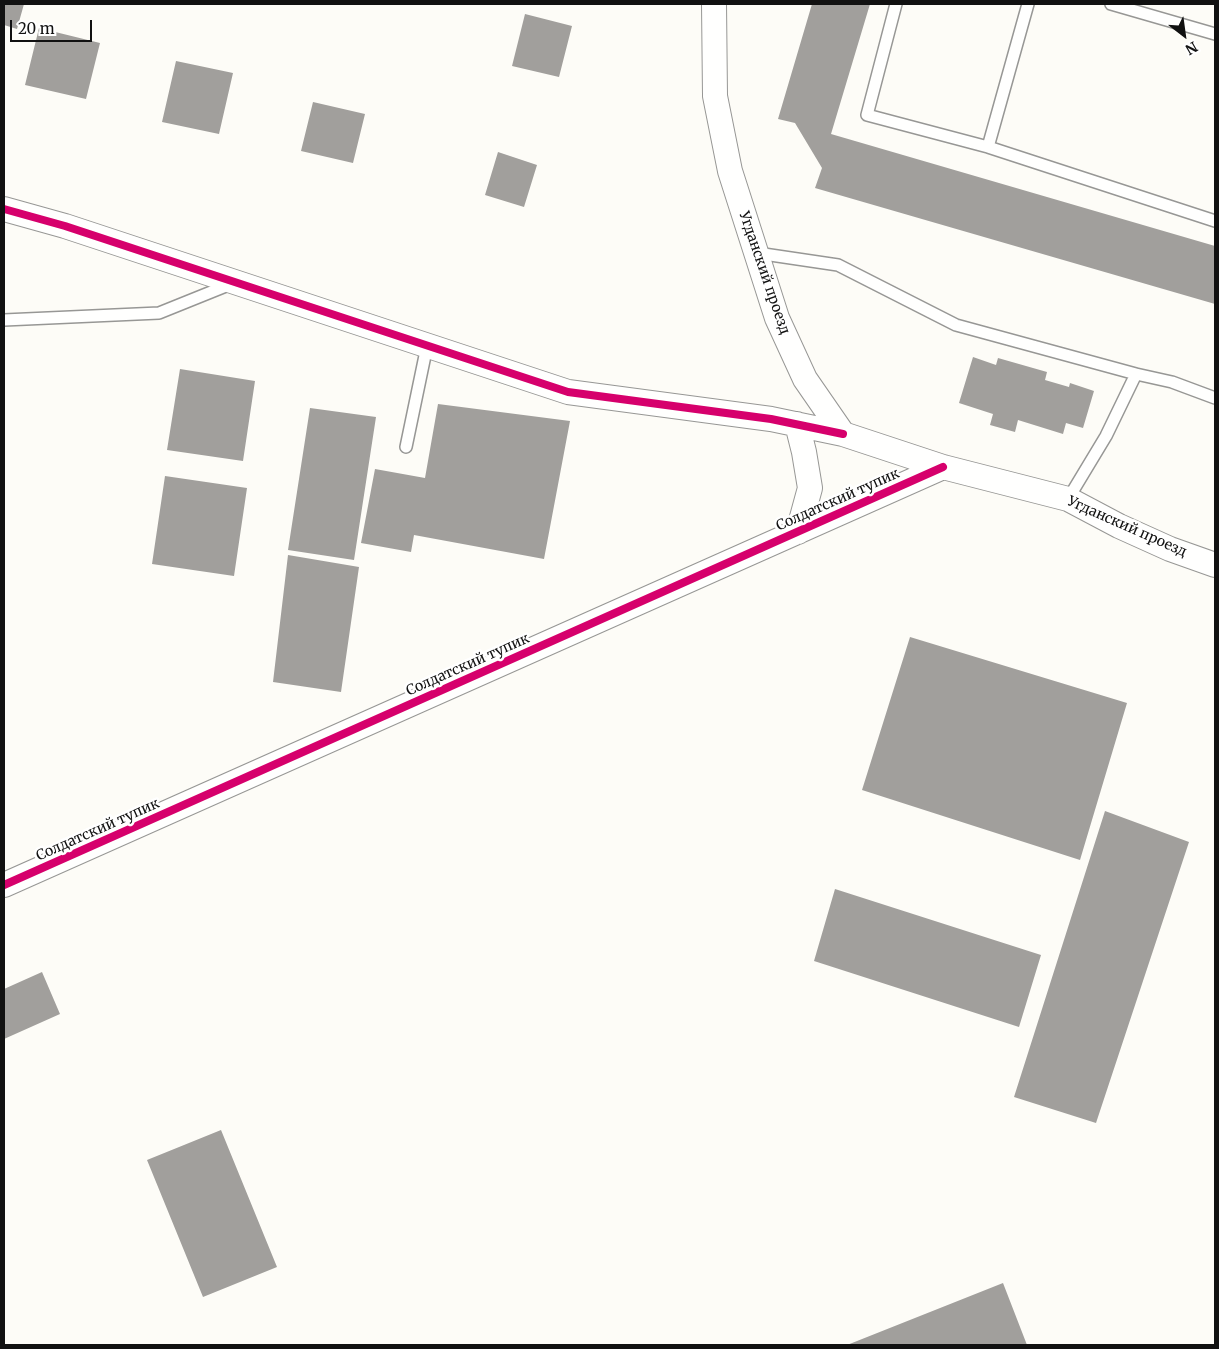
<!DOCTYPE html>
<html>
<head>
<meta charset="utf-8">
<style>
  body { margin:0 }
  #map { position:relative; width:1219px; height:1349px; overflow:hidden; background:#fdfcf7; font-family:Merriweather,serif }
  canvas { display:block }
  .frame { position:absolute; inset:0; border:5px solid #111; pointer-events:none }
  .north { position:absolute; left:1159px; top:10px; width:50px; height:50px; -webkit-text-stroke:4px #fff; paint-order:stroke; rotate:150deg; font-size:14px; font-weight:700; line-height:20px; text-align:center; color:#111 }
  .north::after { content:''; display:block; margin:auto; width:18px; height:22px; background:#111; clip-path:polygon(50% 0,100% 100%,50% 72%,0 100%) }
  .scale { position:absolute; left:10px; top:20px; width:82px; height:22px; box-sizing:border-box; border:2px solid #111; border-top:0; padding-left:6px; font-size:15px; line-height:18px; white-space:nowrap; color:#111; -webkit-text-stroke:4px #fff; paint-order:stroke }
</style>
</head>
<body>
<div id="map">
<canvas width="1219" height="1349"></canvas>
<div class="frame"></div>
<div class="north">N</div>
<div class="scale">20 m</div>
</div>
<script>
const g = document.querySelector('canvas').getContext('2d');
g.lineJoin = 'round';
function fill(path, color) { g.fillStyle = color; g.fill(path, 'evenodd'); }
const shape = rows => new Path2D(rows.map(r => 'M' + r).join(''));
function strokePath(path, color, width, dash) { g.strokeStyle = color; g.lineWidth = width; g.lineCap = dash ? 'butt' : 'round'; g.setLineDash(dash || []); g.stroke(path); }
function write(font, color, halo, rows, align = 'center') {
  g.font = font + ' Merriweather,serif'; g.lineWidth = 5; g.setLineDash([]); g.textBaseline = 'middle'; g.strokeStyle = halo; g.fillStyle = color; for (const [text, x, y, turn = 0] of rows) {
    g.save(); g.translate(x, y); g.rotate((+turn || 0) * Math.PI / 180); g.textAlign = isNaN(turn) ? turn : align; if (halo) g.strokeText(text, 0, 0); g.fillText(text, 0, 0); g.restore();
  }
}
fill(shape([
  [4,4,24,4,17,29,4,25],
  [812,4,870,4,831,134,1215,246,1215,304,815,188,822,168,795,123,778,119],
  [525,14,572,26,559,77,512,66],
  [39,28,100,43,86,99,25,85],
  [176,61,233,73,219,134,162,122],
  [313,102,365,114,353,163,301,151],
  [498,152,537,165,524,207,485,195],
  [973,357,996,365,998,358,1047,372,1045,380,1069,387,1070,383,1094,391,1083,428,1066,423,1063,434,1018,420,1015,432,990,425,993,414,959,403],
  [180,369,255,381,243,461,167,450],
  [438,404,570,421,544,559,414,535,411,552,361,543,375,469,425,478],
  [310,408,376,417,354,560,288,550],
  [165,476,247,488,234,576,152,564],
  [288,555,359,567,341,692,273,682],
  [910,637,1127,703,1080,860,862,790],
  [1105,811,1189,842,1096,1123,1014,1097],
  [835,889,1041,955,1019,1027,814,961],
  [42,972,60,1014,4,1039,4,989],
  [221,1130,277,1267,203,1297,147,1160],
  [1003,1283,1027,1345,847,1345]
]), '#a19f9c');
const lane = shape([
  [896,4,867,115,988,147],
  [1028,4,988,147,1215,221],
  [1111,4,1215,34],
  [757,253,838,265,956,325,1136,374],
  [4,320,159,313,231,284],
  [406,447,427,346],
  [1068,499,1106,436,1136,374,1172,382,1215,398]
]);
const street = shape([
  [714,4,715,96,730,171,777,318,805,379,843,434,943,467,1068,499,1119,526,1170,549,1215,565],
  [4,209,65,226,568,392,771,419,843,434],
  [797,424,804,452,810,488,798,532],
  [4,885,943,467]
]);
strokePath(lane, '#979795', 14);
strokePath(street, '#979795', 26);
strokePath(lane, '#fffffe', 11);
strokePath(street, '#fffffe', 24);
strokePath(shape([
  [4,209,65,226,568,392,771,419,843,434],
  [4,885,943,467]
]), '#d6006c', 8);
write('14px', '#111', '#fff', [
  ["Угданский проезд",764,273,71],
  ["Солдатский тупик",838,500,-24],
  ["Угданский проезд",1127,527,24],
  ["Солдатский тупик",468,665,-24],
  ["Солдатский тупик",98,830,-24]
]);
</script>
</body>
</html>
